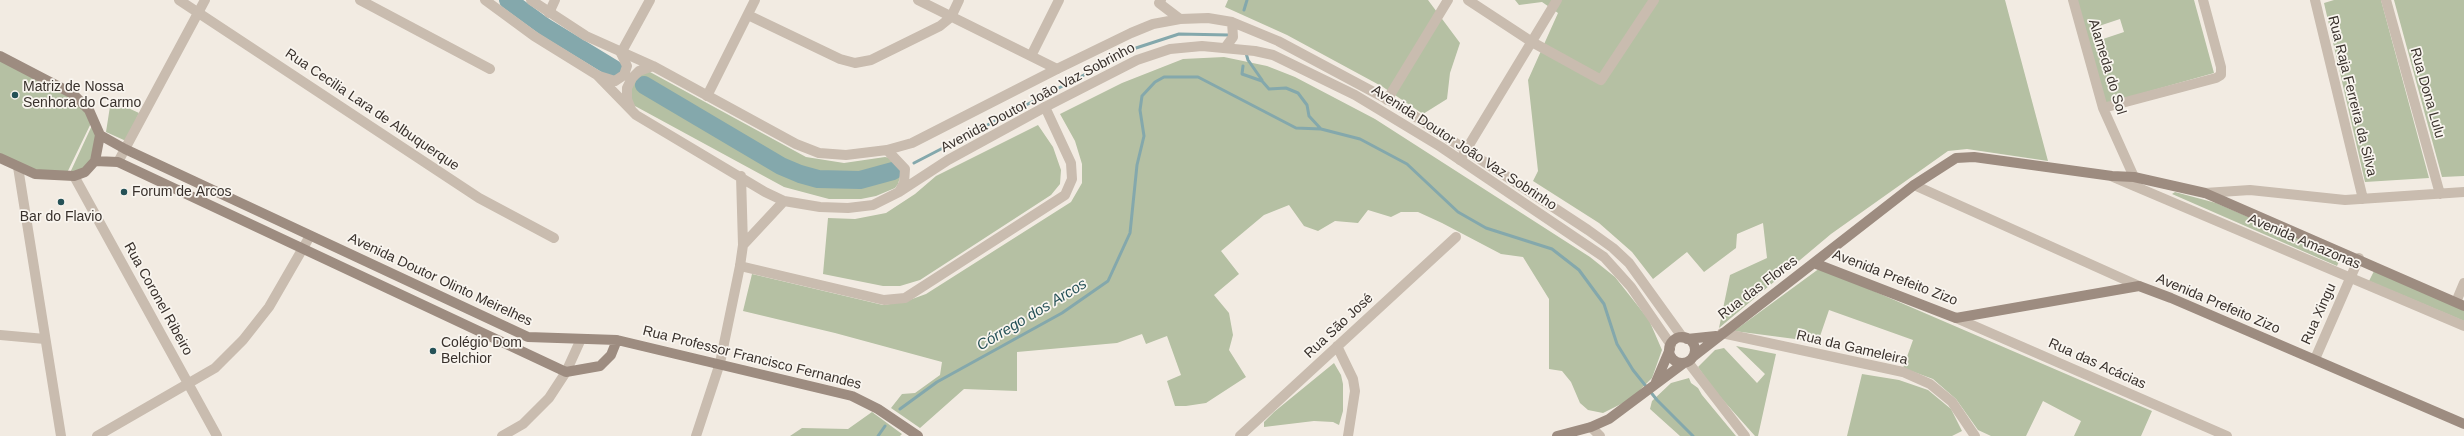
<!DOCTYPE html>
<html>
<head>
<meta charset="utf-8">
<style>
  body { margin:0 }
  canvas { display:block; background:#f2ebe2 }
</style>
</head>
<body>
<canvas width="2464" height="436"></canvas>
<script>
const g = document.querySelector('canvas').getContext('2d');
g.lineJoin = 'round';
function fill(path, color) { g.fillStyle = color; g.fill(path, 'evenodd'); }
const shape = rows => new Path2D(rows.map(r => 'M' + r).join(''));
function strokePath(path, color, width, dash) { g.strokeStyle = color; g.lineWidth = width; g.lineCap = dash ? 'butt' : 'round'; g.setLineDash(dash || []); g.stroke(path); }
function write(font, color, halo, rows, align = 'center') {
  g.font = font + ' Helvetica,sans-serif'; g.lineWidth = 3.5; g.setLineDash([]); g.textBaseline = 'middle'; g.strokeStyle = halo; g.fillStyle = color; for (const [text, x, y, turn = 0] of rows) {
    g.save(); g.translate(x, y); g.rotate((+turn || 0) * Math.PI / 180); g.textAlign = isNaN(turn) ? turn : align; if (halo) g.strokeText(text, 0, 0); g.fillText(text, 0, 0); g.restore();
  }
}
fill(shape([
  [1228,0,1428,0,1460,43,1450,73,1447,99,1423,114,1383,87,1287,35,1225,7],
  [1515,0,2005,0,2048,161,1967,149,1948,151,1831,234,1719,328,1730,275,1767,258,1763,223,1737,234,1736,248,1704,272,1687,252,1653,279,1632,252,1599,223,1533,181,1538,171,1528,80,1558,13,1542,2,1519,5],
  [2077,0,2194,0,2214,73,2104,104],
  [2120,19,2124,32,2100,40,2096,27],
  [2334,0,2381,0,2429,178,2365,182,2324,3],
  [2394,0,2464,0,2464,176,2442,177],
  [0,57,62,89,93,119,66,175,45,174,0,157],
  [1224,57,1267,66,1295,77,1375,119,1590,257,1615,277,1649,320,1662,350,1652,378,1631,399,1603,413,1588,410,1580,403,1571,382,1562,371,1549,369,1549,299,1523,257,1501,254,1442,223,1418,212,1401,212,1391,217,1368,210,1358,223,1335,221,1318,231,1304,226,1289,205,1264,215,1221,251,1239,274,1214,295,1229,313,1233,335,1229,350,1246,377,1206,403,1186,406,1175,406,1167,381,1181,375,1167,336,1146,344,1142,334,1117,343,1017,352,1017,391,964,389,920,428,891,408,902,394,915,393,940,375,942,362,835,333,743,311,752,274,883,305,904,302,926,294,1071,202,1082,183,1082,164,1075,141,1060,114,1122,83,1183,59],
  [639,72,650,72,806,157,844,163,885,157,891,158,900,177,898,184,895,188,876,196,861,199,829,199,784,187,635,106,630,99,630,84],
  [111,100,139,113,126,141,106,132],
  [94,121,99,136,89,167,69,175],
  [1038,125,1053,147,1061,170,1060,184,1051,195,920,280,900,286,883,286,823,274,828,218,855,219,886,213,915,194,936,176],
  [2175,192,2216,203,2341,257,2337,266,2172,194],
  [1820,268,2152,411,2141,436,2074,436,2081,421,2043,401,2026,436,1991,436,1978,430,1956,399,1933,379,1903,368,1913,340,1829,310,1818,342,1734,331],
  [2374,271,2464,309,2464,321,2369,281],
  [1736,346,1776,354,1758,436,1755,436,1714,390,1698,367,1715,350,1724,348,1757,383,1765,374],
  [1334,363,1341,375,1343,384,1343,411,1339,425,1333,422,1314,421,1264,427,1264,422,1274,412],
  [1862,374,1899,380,1928,390,1951,409,1962,431,1952,436,1847,436],
  [1689,378,1691,383,1698,388,1702,395,1736,436,1680,436,1650,409,1652,401,1671,383],
  [872,412,902,434,900,436,790,436,802,428,848,429]
]), '#b5c0a3');
strokePath(shape([
  [1244,10,1247,0],
  [1246,53,1248,60,1262,80],
  [1243,66,1242,74,1262,81,1269,89,1286,88,1298,93,1307,105,1309,116,1321,129],
  [914,163,1136,48,1179,34,1229,35],
  [900,409,937,382,1062,313,1108,281,1130,233,1137,165,1144,136,1140,110,1142,96,1155,82,1164,77,1198,77,1296,128,1321,129,1360,139,1407,164,1458,212,1486,228,1552,249,1579,270,1604,304,1617,344,1633,370,1657,400,1693,436],
  [878,436,885,426]
]), '#84a8ac', 3);
strokePath(shape([
  [508,0,545,27,614,69],
  [644,85,781,166,800,174,818,179,860,180,893,171]
]), '#84a8ac', 18);
strokePath(shape([
  [179,0,479,198,554,238],
  [360,0,490,69],
  [918,0,1057,69],
  [1468,0,1532,42,1601,80,1654,0],
  [2073,0,2103,108,2134,177,2133,184],
  [2315,0,2363,199],
  [2386,0,2440,194],
  [549,13,555,0],
  [748,15,840,59,855,63,871,60,940,26,951,17,959,0],
  [621,53,650,0],
  [1031,56,1059,0],
  [707,96,755,0],
  [1387,100,1448,0],
  [2103,108,2216,78,2221,75,2221,67,2203,0],
  [1460,160,1557,0],
  [18,167,61,436],
  [74,176,217,436],
  [1914,185,2139,286],
  [2205,193,2250,190,2345,200,2464,192],
  [740,266,884,300,905,298,1065,195,1072,179,1071,163,1045,107],
  [2456,302,2464,283],
  [1956,318,2227,436],
  [1722,333,1903,372,1930,384,1952,402,1975,436],
  [0,335,45,339],
  [1337,346,1353,379,1355,391,1348,436],
  [2315,359,2359,258],
  [1688,362,1745,436],
  [1591,427,1600,436],
  [97,436,215,368,243,340,269,307,310,236],
  [502,436,523,424,549,398,566,372,581,339],
  [1240,436,1456,237]
]), '#c9bcaf', 10);
strokePath(shape([
  [485,0,534,36,597,75,636,115,765,192,784,201,820,207,848,208,873,205,899,192,948,160,1045,107,1137,60,1170,49,1202,46,1255,51,1273,55,1355,95,1441,147,1604,257,1631,287,1671,345],
  [531,0,586,36,653,66,796,144,819,153,846,155,887,150,912,143,1057,69,1131,33,1153,24,1180,19,1208,18,1232,22,1278,41,1396,104,1588,230,1613,248,1629,263,1683,338],
  [1161,0,1159,3,1180,19],
  [1225,48,1233,37,1232,22],
  [599,76,615,81,624,75,627,66,621,53],
  [631,109,627,99,627,88,632,78,639,71,653,66],
  [887,150,905,169,904,183,899,192],
  [118,162,205,0],
  [2113,177,2464,326],
  [743,245,784,201],
  [696,436,720,363,740,266,743,245,741,176]
]), '#c9bcaf', 10);
strokePath(shape([
  [0,56,73,94,89,110,100,135,95,161,85,172,74,176,35,174,0,158],
  [100,135,125,149,528,337,617,340,852,396,878,409,918,436],
  [95,161,118,162,566,372,600,366,611,355,617,340],
  [1814,263,1956,318,2139,286,2171,298,2464,424],
  '1669 350a13 13 0 1 1 26 0a13 13 0 1 1-26 0Z',
  [1687,339,1716,336],
  [1694,356,1914,185,1956,158,1974,157,2112,176,2134,177,2205,193,2464,306],
  [1656,382,1670,349],
  [1557,436,1591,427,1609,419,1684,363]
]), '#9d8c80', 10);
for (const [x, y, r, color] of [
  [15,95,4,"#255157"],
  [124,192,4,"#255157"],
  [61,202,4,"#255157"],
  [433,351,4,"#255157"]
]) { const dot = new Path2D(); dot.arc(x, y, r, 0, 2 * Math.PI); g.fillStyle = color; g.fill(dot); strokePath(dot, '#f9f5ef', 1.5); }
write('14px', '#39312c', '#f9f5ef', [
  ["Alameda do Sol",2107,67,73],
  ["Rua Dona Lulu",2427,93,74],
  ["Rua Raja Ferreira da Silva",2352,96,76],
  ["Avenida Doutor João Vaz Sobrinho",1038,98,-28],
  ["Rua Cecilia Lara de Albuquerque",372,110,34],
  ["Avenida Doutor João Vaz Sobrinho",1464,148,33],
  ["Avenida Amazonas",2304,242,23],
  ["Avenida Prefeito Zizo",1895,278,21],
  ["Avenida Doutor Olinto Meirelhes",440,280,25],
  ["Rua das Flores",1758,288,-37],
  ["Rua Coronel Ribeiro",158,299,61],
  ["Avenida Prefeito Zizo",2218,304,23],
  ["Rua Xingu",2319,314,-66],
  ["Rua São José",1339,326,-43],
  ["Rua da Gameleira",1852,348,13],
  ["Rua Professor Francisco Fernandes",752,358,14],
  ["Rua das Acácias",2097,364,24]
]);
write('14px', '#39312c', '#f9f5ef', [
  ["Matriz de Nossa",23,87],
  ["Senhora do Carmo",23,103],
  ["Forum de Arcos",132,192],
  ["Bar do Flavio",61,217,"center"],
  ["Colégio Dom",441,343],
  ["Belchior",441,359]
], 'left');
write('italic 15px', '#255157', '#f9f5ef', [
  ["Córrego dos Arcos",1032,315,-31]
]);
</script>
</body>
</html>
